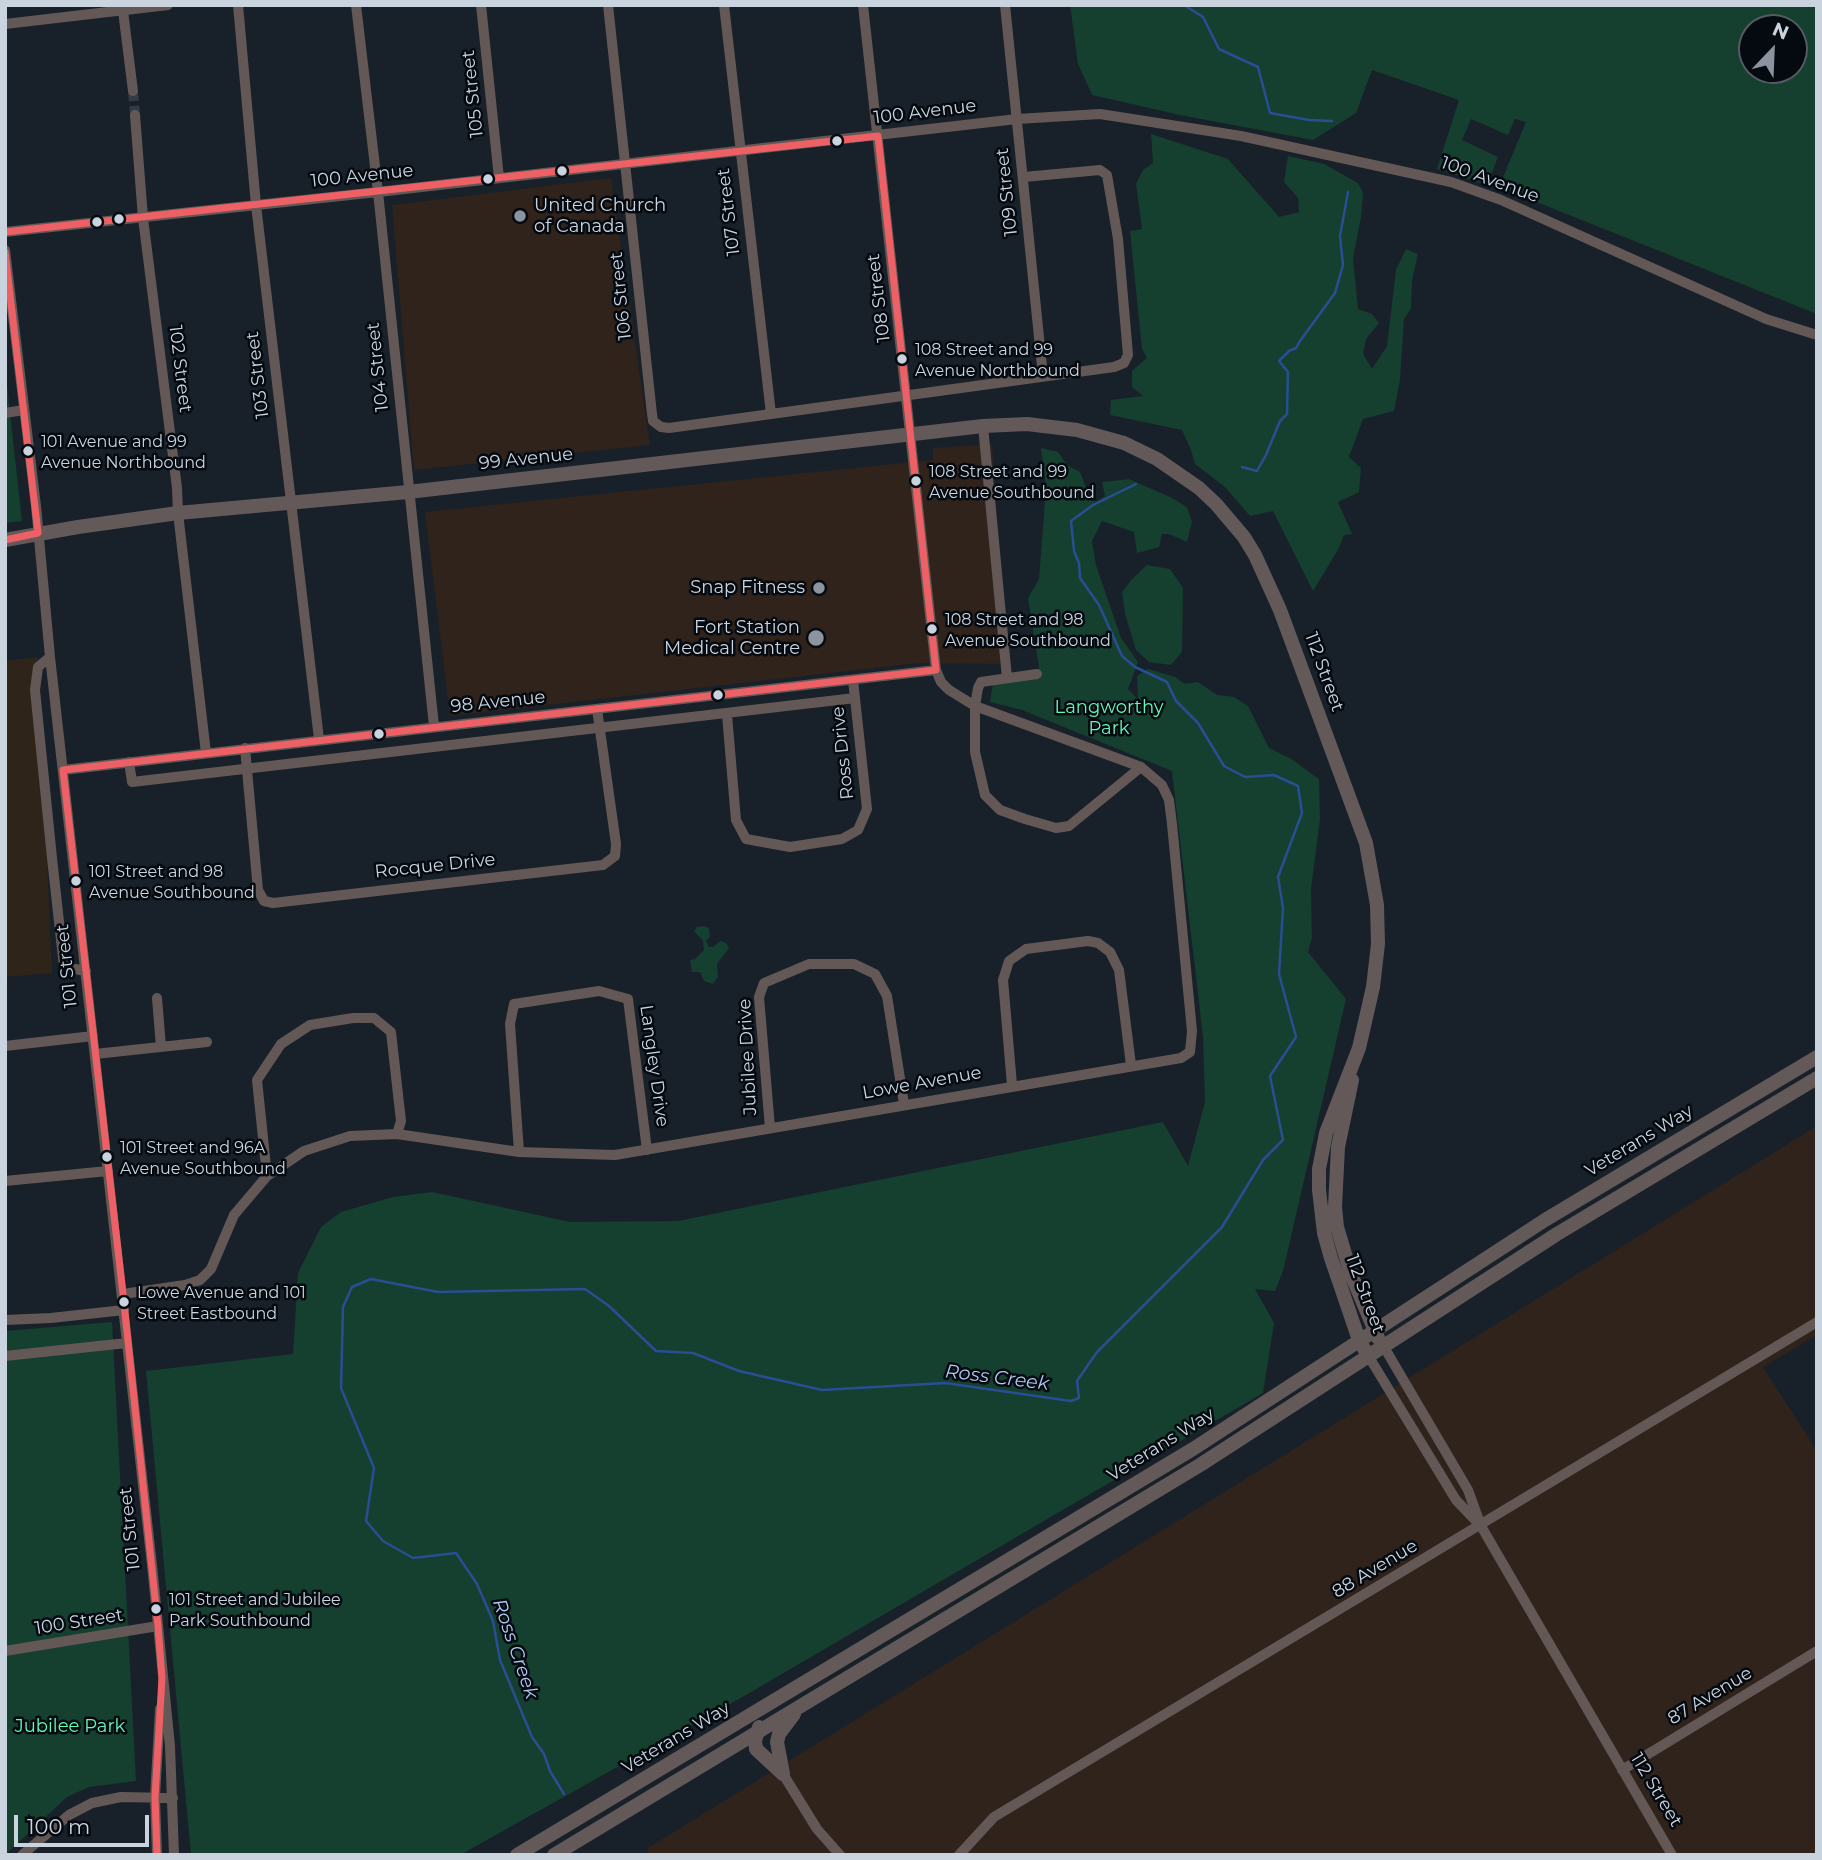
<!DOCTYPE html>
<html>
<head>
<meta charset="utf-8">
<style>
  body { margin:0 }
  #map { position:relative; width:1822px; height:1860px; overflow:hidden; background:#182129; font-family:Montserrat,sans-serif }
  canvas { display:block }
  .frame { position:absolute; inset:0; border:7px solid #cad4de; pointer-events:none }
  .north { position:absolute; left:1738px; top:14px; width:70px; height:70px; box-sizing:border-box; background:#050a10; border:2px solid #545b62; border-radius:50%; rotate:23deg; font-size:19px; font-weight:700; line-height:28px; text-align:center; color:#cad4de }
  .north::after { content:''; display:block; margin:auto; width:24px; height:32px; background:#8c959f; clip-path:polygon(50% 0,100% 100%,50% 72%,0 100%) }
  .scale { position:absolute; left:14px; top:1815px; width:135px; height:32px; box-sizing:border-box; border:4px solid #cad4de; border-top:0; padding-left:9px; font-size:21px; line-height:24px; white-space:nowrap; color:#cad4de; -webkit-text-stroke:5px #050a10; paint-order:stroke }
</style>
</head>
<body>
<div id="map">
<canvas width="1822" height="1860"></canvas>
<div class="frame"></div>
<div class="north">N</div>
<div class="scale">100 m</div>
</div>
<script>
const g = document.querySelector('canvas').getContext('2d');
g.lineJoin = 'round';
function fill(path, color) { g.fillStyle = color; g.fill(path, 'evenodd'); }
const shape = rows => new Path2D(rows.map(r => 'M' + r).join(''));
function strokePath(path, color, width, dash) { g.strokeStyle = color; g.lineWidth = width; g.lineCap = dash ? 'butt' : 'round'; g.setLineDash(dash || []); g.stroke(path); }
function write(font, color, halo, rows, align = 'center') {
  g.font = font + ' Montserrat,sans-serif'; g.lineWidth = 5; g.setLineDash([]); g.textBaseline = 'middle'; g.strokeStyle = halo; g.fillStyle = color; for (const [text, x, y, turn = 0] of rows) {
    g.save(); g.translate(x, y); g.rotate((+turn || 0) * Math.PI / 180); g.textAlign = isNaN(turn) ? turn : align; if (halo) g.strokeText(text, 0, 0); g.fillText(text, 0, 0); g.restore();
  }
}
fill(shape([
  [611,178,650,445,414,470,392,205],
  [992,444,1006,664,918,663,450,716,425,512,933,460,933,448],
  [1817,1126,1817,1335,1763,1367,1817,1451,1817,1855,647,1855,648,1848]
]), '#2f231b');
fill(shape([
  [38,657,52,973,5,977,5,661]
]), '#2e2419');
fill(shape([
  [1070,5,1817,5,1817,314,1499,187,1526,122,1515,119,1508,135,1471,119,1462,140,1498,157,1487,185,1437,169,1459,100,1372,70,1356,113,1313,140,1180,115,1092,95,1078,64],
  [1752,28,1794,28,1794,70,1752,70],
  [1151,134,1228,159,1279,217,1299,212,1298,198,1284,182,1288,156,1324,164,1358,183,1363,193,1361,217,1353,258,1358,309,1372,314,1379,323,1366,339,1363,354,1372,369,1387,346,1396,270,1406,249,1418,254,1412,281,1411,308,1404,319,1400,380,1394,411,1363,419,1349,457,1361,468,1359,492,1338,502,1352,534,1344,535,1339,548,1313,591,1273,511,1250,516,1226,488,1195,464,1191,450,1182,430,1110,415,1111,400,1143,396,1132,387,1132,371,1147,358,1142,349,1130,231,1142,229,1136,184,1143,170,1153,163],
  [5,367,22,521,5,523],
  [1041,448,1058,452,1067,465,1080,472,1087,490,1096,502,1105,496,1102,482,1129,479,1170,497,1187,507,1192,522,1187,542,1169,534,1162,534,1159,547,1137,553,1134,532,1102,521,1092,541,1096,565,1121,638,1138,662,1128,689,1138,699,1137,676,1148,669,1175,677,1185,684,1198,682,1217,695,1234,697,1248,706,1269,748,1293,760,1319,779,1320,819,1311,889,1312,938,1308,952,1346,999,1283,1271,1275,1291,1255,1289,1274,1323,1263,1393,746,1695,460,1855,191,1855,146,1371,293,1354,298,1273,321,1227,341,1212,393,1197,432,1192,570,1222,678,1221,1163,1122,1188,1166,1205,1102,1203,1037,1172,771,1022,710,990,702,993,683,1038,675,1039,667,1028,598,1039,579,1046,488],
  [1147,565,1170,569,1183,588,1182,652,1171,665,1149,662,1136,650,1125,614,1122,592,1132,579],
  [704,926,709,928,710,937,706,941,709,947,713,947,720,941,726,943,729,948,717,964,718,977,713,984,704,981,700,972,692,972,690,960,695,959,704,950,703,941,694,931,697,927],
  [112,1322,136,1781,89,1787,67,1797,5,1855,5,1331]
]), '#153f2e');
strokePath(shape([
  [1184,5,1203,17,1219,49,1258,67,1270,113,1309,120,1332,121],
  [1242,467,1257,471,1266,455,1280,421,1287,414,1288,372,1279,361,1289,351,1296,348,1300,341,1335,293,1343,265,1340,236,1348,192],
  [564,1794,550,1771,544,1754,532,1737,500,1660,493,1621,477,1584,456,1553,413,1558,383,1541,366,1521,374,1468,341,1388,343,1307,352,1287,371,1279,438,1292,585,1289,609,1306,656,1351,693,1353,739,1371,822,1390,945,1383,1071,1401,1079,1398,1077,1381,1097,1352,1222,1227,1263,1160,1283,1140,1270,1076,1296,1037,1279,974,1283,908,1278,877,1302,813,1298,786,1274,775,1245,777,1224,766,1198,723,1176,701,1167,682,1135,667,1122,656,1099,605,1080,578,1079,563,1074,551,1071,521,1093,505,1136,484]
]), '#2a4e93', 2.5);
strokePath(shape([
  [133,91,135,115]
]), '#333c44', 10, [10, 5]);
strokePath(shape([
  [238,5,256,205,319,739],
  [356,5,378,192,434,726],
  [481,5,499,178],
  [608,5,652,414,653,421,661,427,669,428,1114,367,1124,363,1128,355,1118,239,1107,175,1100,170,1024,177],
  [724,5,771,414],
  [1005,5,1043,376],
  [123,11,133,91],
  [5,24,168,5],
  [135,115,143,218,177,488,178,513,206,753],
  [5,232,378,192,1017,119,1100,114,1241,136,1451,182,1501,200,1766,319,1817,335],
  [5,250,36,506,50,657,152,1565,170,1746,174,1855],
  [5,413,24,410],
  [983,426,1007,678],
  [50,657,38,667,35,690,52,858,64,967,86,971],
  [1037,674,981,682,978,688,975,706,975,752,985,795,1000,810,1025,819,1056,828,1069,826,1141,767],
  [727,715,736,820,746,839,790,847,842,839,858,830,867,809,853,680],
  [245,748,258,890,264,901,273,903,603,865,615,856,616,844,597,709],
  [129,762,132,782,855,698],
  [63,770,936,670],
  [157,998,161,1047],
  [5,1046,93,1036],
  [95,1054,207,1042],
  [1012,1085,1003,980,1009,961,1026,949,1088,941,1098,943,1110,952,1119,970,1131,1065],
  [770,1128,759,997,764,983,809,964,854,964,875,974,887,996,904,1104],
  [519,1152,510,1024,514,1004,599,991,628,999,647,1150],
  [267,1176,257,1080,281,1044,310,1025,353,1018,374,1018,391,1032,401,1121,397,1134],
  [5,1181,108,1171],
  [123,1294,185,1285,200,1280,211,1269,234,1215,267,1176,304,1151,350,1136,397,1134,519,1152,615,1155,1181,1058,1190,1052,1192,1031,1172,824,1169,800,1162,785,1141,767,975,706,949,690,941,682,936,670,863,5],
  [5,1320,51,1318,124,1310],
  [1384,1347,1468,1490,1481,1526,1672,1855],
  [5,1356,127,1343],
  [1369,1357,1456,1500,1476,1521],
  [5,1651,158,1626],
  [1622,1770,1817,1651],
  [783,1774,817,1829,840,1855],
  [22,1855,69,1815,92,1803,121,1797,173,1798],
  [157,1855,155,1797,160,1709],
  [959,1855,994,1817,1817,1322]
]), '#645856', 10);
strokePath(shape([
  [5,540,78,527,178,513,408,492,983,426,1027,424,1077,430,1124,443,1157,459,1199,488,1216,504,1244,537,1255,555,1280,610,1366,843,1377,905,1378,944,1373,987,1359,1048,1326,1133,1319,1169,1319,1190,1324,1233,1331,1258,1359,1340,1369,1357],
  [1352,1080,1338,1147,1335,1207,1337,1227,1351,1274,1378,1338],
  [759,1727,755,1741,756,1749,783,1774],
  [783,1774,777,1742,779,1734,794,1714],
  [517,1855,1193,1449,1545,1220,1817,1057],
  [554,1855,1200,1465,1557,1234,1817,1078]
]), '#635959', 14);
strokePath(shape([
  [5,232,878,136,936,670,63,770,123,1294,158,1626,162,1678,155,1797,157,1855],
  [5,252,38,533,5,540]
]), '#ed6166', 7);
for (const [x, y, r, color] of [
  [837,141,6,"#cad4de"],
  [562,171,6,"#cad4de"],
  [488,179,6,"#cad4de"],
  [520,216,7,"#8c959f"],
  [119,219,6,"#cad4de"],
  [97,222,6,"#cad4de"],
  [902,359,6,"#cad4de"],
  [28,451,6,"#cad4de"],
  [916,481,6,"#cad4de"],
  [819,588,7,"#8c959f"],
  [932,629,6,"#cad4de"],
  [816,638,9,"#8c959f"],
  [718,695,6,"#cad4de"],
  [379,734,6,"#cad4de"],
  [76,881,6,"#cad4de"],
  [107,1157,6,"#cad4de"],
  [124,1302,6,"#cad4de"],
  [156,1609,6,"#cad4de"]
]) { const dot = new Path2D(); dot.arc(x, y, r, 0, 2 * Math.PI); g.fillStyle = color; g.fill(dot); strokePath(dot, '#050a10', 2.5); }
write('16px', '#cad4de', '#050a10', [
  ["108 Street and 99",915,350],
  ["Avenue Northbound",915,371],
  ["101 Avenue and 99",41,442],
  ["Avenue Northbound",41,463],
  ["108 Street and 99",929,472],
  ["Avenue Southbound",929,493],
  ["108 Street and 98",945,620],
  ["Avenue Southbound",945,641],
  ["101 Street and 98",89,872],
  ["Avenue Southbound",89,893],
  ["101 Street and 96A",120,1148],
  ["Avenue Southbound",120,1169],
  ["Lowe Avenue and 101",137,1293],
  ["Street Eastbound",137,1314],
  ["101 Street and Jubilee",169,1600],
  ["Park Southbound",169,1621]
], 'left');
write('18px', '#cad4de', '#050a10', [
  ["105 Street",473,94,-96],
  ["100 Avenue",925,112,-7],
  ["100 Avenue",362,176,-6],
  ["100 Avenue",1490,180,20],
  ["109 Street",1007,192,-96],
  ["107 Street",729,212,-97],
  ["106 Street",621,296,-96],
  ["108 Street",879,298,-97],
  ["104 Street",378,367,-96],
  ["102 Street",180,369,83],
  ["103 Street",258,375,-97],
  ["99 Avenue",526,459,-6],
  ["112 Street",1324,672,70],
  ["98 Avenue",498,702,-6],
  ["Ross Drive",843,753,-96],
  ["Rocque Drive",435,866,-6],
  ["101 Street",67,966,-96],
  ["Jubilee Drive",748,1057,-93],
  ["Langley Drive",654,1066,82],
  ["Lowe Avenue",922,1083,-10],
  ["Veterans Way",1639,1141,-31],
  ["112 Street",1365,1294,70],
  ["Veterans Way",1161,1445,-32],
  ["101 Street",130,1529,-96],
  ["88 Avenue",1375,1569,-31],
  ["100 Street",79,1622,-9],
  ["87 Avenue",1710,1696,-31],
  ["Veterans Way",676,1738,-31],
  ["112 Street",1656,1790,59]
]);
write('18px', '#cad4de', '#050a10', [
  ["United Church",534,206,"left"],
  ["of Canada",534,227,"left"],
  ["Snap Fitness",805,588],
  ["Fort Station",800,628],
  ["Medical Centre",800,649]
], 'right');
write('18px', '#61fab9', '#050a10', [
  ["Langworthy",1109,708],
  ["Park",1109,729],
  ["Jubilee Park",70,1727]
]);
write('italic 19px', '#b0c7f0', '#050a10', [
  ["Ross Creek",997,1378,7],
  ["Ross Creek",515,1649,71]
]);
</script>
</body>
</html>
